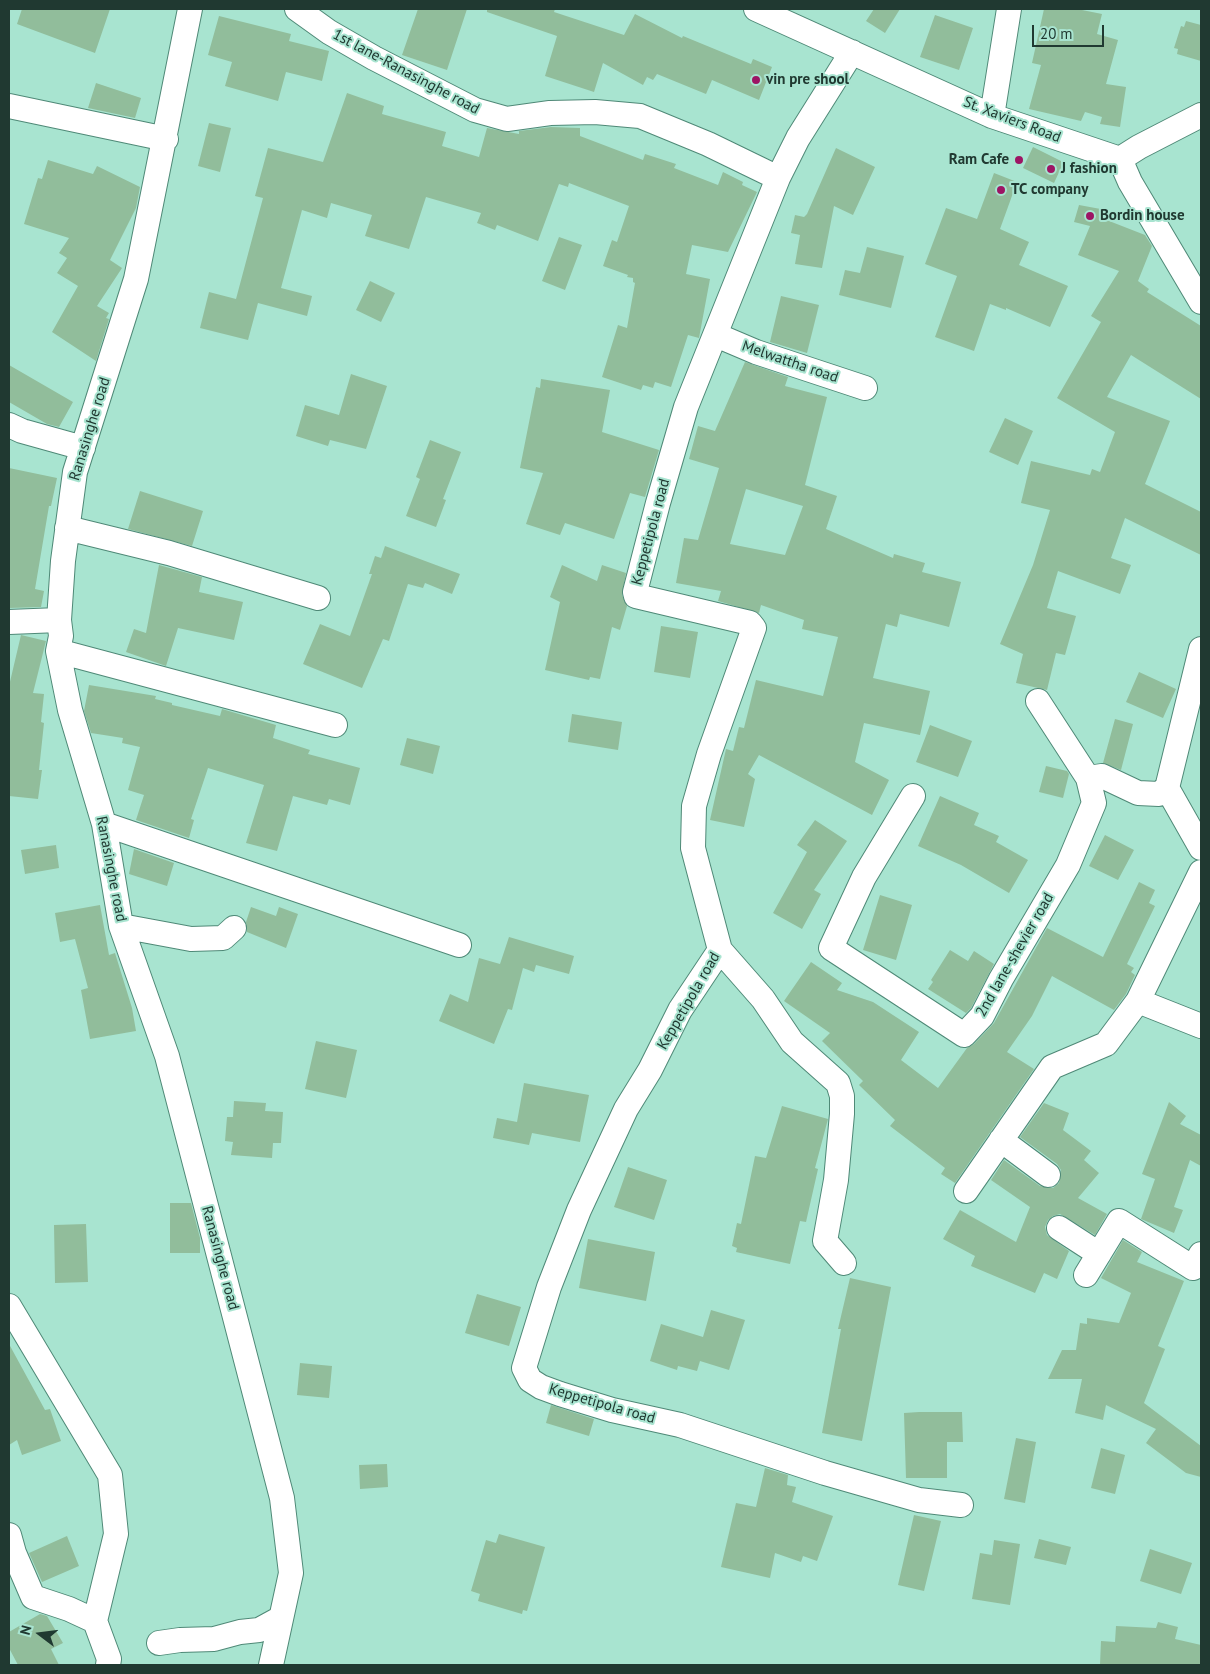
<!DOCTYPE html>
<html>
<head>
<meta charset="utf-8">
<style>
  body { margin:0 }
  #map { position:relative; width:1210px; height:1674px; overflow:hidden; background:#a8e4d0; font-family:"PT Sans",sans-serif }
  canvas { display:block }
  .frame { position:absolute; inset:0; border:10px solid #203931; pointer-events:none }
  .north { position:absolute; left:15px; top:1609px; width:50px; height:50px; -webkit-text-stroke:4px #a8e4d0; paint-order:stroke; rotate:285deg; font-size:14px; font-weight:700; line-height:20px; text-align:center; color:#203931 }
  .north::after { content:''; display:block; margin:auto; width:18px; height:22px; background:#203931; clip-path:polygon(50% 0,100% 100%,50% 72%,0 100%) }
  .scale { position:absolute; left:1032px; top:25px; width:72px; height:22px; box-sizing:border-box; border:2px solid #203931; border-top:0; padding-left:6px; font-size:15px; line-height:18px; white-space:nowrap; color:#203931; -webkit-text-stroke:4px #a8e4d0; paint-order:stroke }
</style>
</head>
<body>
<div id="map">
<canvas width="1210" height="1674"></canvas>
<div class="frame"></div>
<div class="north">N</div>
<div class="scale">20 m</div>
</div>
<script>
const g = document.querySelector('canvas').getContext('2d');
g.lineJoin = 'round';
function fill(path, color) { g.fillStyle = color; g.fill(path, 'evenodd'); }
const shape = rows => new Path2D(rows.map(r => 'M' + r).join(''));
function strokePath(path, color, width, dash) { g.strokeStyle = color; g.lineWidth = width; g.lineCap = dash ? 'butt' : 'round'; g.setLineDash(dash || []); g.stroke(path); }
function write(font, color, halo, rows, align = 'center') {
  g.font = font + ' "PT Sans",sans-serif'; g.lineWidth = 4; g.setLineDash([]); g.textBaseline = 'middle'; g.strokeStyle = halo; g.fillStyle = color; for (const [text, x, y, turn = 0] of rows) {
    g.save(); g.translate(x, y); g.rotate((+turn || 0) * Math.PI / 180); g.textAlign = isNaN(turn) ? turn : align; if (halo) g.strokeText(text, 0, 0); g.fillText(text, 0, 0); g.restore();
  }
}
fill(shape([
  [22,9,110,9,95,53,17,24],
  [418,9,467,9,447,70,402,55],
  [487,9,555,9,554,12,624,35,635,14,682,38,683,36,751,64,753,59,772,67,759,100,712,80,706,94,657,74,653,80,647,77,643,85,603,63,594,92,545,76,557,36,487,12],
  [874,9,900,9,885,33,866,21],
  [1044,9,1077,9,1102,14,1097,34,1118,40,1106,84,1126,87,1120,127,1100,124,1102,117,1085,112,1081,121,1029,109,1041,65,1032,63],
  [935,15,973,28,959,70,920,57],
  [219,16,291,34,289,41,329,51,322,81,286,72,278,101,225,86,232,62,208,55],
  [1186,21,1201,25,1201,61,1177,54,1178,49,1174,48,1181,26,1184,27],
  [96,83,141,98,135,118,88,108],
  [347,93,384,106,382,114,446,132,442,146,479,157,487,128,519,134,519,131,551,127,580,128,580,136,643,160,645,154,676,164,674,168,718,185,723,172,743,182,742,185,757,192,728,252,692,245,686,274,710,279,699,338,688,335,671,387,655,382,653,388,643,385,641,390,602,377,618,325,627,328,635,283,633,282,633,278,627,277,628,275,603,266,612,240,617,242,629,206,569,183,568,187,559,184,538,241,497,225,495,230,477,223,481,213,426,197,409,249,365,236,372,215,331,203,327,218,302,210,281,288,312,296,307,316,258,303,248,340,200,328,209,292,236,299,263,198,255,196,268,148,323,162],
  [209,123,231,128,220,172,198,166],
  [1033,147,1061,161,1061,168,1054,183,1023,168],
  [836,148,875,167,853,215,834,206,822,268,795,264,800,235,791,233,795,215,804,217,807,214],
  [48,160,93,174,97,166,140,187,136,208,110,260,122,268,97,306,109,313,106,318,109,319,96,361,52,332,78,286,57,273,67,258,59,253,69,238,24,224,38,178,42,179],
  [994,173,1017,182,1000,229,1029,242,1019,265,1068,286,1050,327,1006,308,1006,310,990,304,974,351,935,337,957,276,925,264,946,208,977,219],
  [1079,205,1106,210,1104,219,1145,235,1152,246,1138,281,1149,289,1147,292,1201,326,1201,399,1131,355,1107,397,1170,421,1145,484,1201,512,1201,555,1125,518,1111,558,1131,565,1120,594,1058,571,1047,608,1076,616,1065,655,1056,653,1047,690,1016,683,1023,654,1000,644,1033,565,1050,510,1021,503,1031,461,1090,475,1092,469,1100,472,1115,432,1057,398,1101,322,1091,316,1119,271,1078,255,1090,226,1074,222],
  [559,237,582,245,565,290,542,281],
  [867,247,904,256,891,308,839,295,845,270,860,273],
  [370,281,395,293,381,322,356,310],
  [781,296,819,305,807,353,770,342],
  [745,362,788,377,785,386,827,397,805,485,837,496,826,529,893,558,894,554,925,563,922,572,961,582,949,627,900,614,897,627,886,624,873,678,930,691,920,735,864,723,855,762,889,780,872,815,759,755,748,774,755,779,744,827,710,820,726,749,733,751,739,727,744,728,756,680,823,696,838,637,802,629,804,620,761,605,759,613,718,601,721,591,676,583,684,538,698,540,719,468,689,459,698,426,715,431],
  [746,489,803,506,785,555,730,544],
  [9,365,73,402,59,427,47,424,9,402],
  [351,374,387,386,366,449,330,440,328,446,296,436,305,405,339,415],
  [541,379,610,390,602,432,659,450,645,497,630,493,614,539,565,523,560,535,526,524,543,473,520,468,536,387,540,388],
  [1005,418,1033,431,1018,465,989,452],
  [430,440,461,452,443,499,446,500,436,527,406,516,420,479,416,477],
  [9,468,57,478,51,506,49,506,35,589,44,591,41,607,9,608],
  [140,491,203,511,192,546,128,529],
  [385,546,460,574,452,594,425,583,423,588,408,584,389,641,383,639,362,688,303,664,320,624,350,636,372,574,369,574,375,556,381,558],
  [159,565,202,577,199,592,243,602,234,640,178,628,166,666,126,652,134,629,146,633],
  [562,565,597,581,602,565,626,573,622,595,627,606,620,630,612,627,600,679,590,677,589,680,545,670,560,602,550,597],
  [661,626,698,632,690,678,654,672],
  [21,635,46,641,33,693,44,694,41,722,44,723,39,770,42,770,38,799,9,796,9,686],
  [1139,672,1176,689,1163,718,1126,702],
  [89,685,156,696,155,699,172,703,172,705,220,716,222,709,276,725,273,738,310,750,308,754,360,768,350,805,329,799,327,805,293,796,277,851,246,843,264,785,208,768,191,819,194,820,189,838,136,820,144,795,128,790,140,747,122,743,123,738,91,733,84,711],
  [572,714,622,722,618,750,568,742],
  [1115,719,1133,724,1121,770,1103,763],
  [930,725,972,741,958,777,916,762],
  [407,738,440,746,433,774,400,765],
  [1046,766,1067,771,1069,774,1063,798,1039,792],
  [940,796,979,813,974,825,999,836,996,842,1028,860,1009,893,961,865,918,846],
  [815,820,847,841,814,890,821,894,802,929,773,913,807,852,797,845],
  [1105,835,1134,850,1118,880,1089,866],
  [56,845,59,868,25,874,21,850],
  [134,849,174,863,167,886,129,874],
  [1139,882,1155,890,1149,903,1155,906,1127,964,1134,968,1131,972,1135,975,1126,994,1114,1010,1052,976,1032,1016,1007,1052,1034,1069,955,1183,941,1174,945,1168,890,1126,895,1120,859,1085,863,1081,822,1041,830,1033,784,1001,811,962,842,983,837,990,873,1002,919,1032,901,1060,938,1088,967,1048,974,1044,994,1023,1047,928,1103,957],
  [880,895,912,905,896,960,863,950],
  [100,905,109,955,115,953,132,1008,136,1031,90,1039,81,990,88,988,75,939,60,942,55,913],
  [251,907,276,916,279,907,298,914,286,948,247,932,246,922],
  [509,937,574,956,569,974,536,965,534,972,523,968,512,1010,508,1009,494,1044,439,1021,450,994,468,1002,479,958,500,964],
  [950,950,968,961,974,951,994,964,971,1008,966,1013,928,989,933,982,931,980],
  [316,1041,357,1050,346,1098,305,1089],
  [524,1083,589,1095,580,1142,532,1133,529,1145,493,1138,497,1118,517,1122],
  [234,1101,266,1103,265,1111,283,1112,281,1143,273,1143,272,1158,231,1155,233,1142,225,1141,227,1117,233,1117],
  [1169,1102,1186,1116,1180,1124,1201,1135,1201,1166,1190,1160,1174,1207,1183,1210,1174,1233,1141,1219,1155,1179,1142,1174],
  [1044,1103,1069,1113,1063,1130,1091,1151,1084,1160,1099,1173,1078,1198,1107,1214,1095,1235,1060,1214,1053,1216,1048,1220,1045,1227,1047,1235,1069,1251,1057,1279,1044,1273,1035,1293,971,1266,975,1256,943,1239,960,1210,1016,1242,1030,1207,991,1180,1004,1160,1040,1186,1053,1188,1059,1183,1061,1170,1057,1164,1020,1137],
  [782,1106,828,1119,815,1168,818,1169,806,1222,800,1221,790,1264,736,1252,737,1248,732,1246,737,1223,741,1224,755,1156,766,1158],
  [628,1167,667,1180,654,1220,614,1207],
  [170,1203,191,1203,200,1238,200,1253,170,1253],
  [86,1224,88,1282,55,1283,54,1225],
  [588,1239,655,1252,646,1301,579,1288],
  [1123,1240,1142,1252,1137,1262,1184,1281,1158,1346,1165,1349,1144,1403,1201,1446,1201,1477,1186,1473,1146,1443,1156,1429,1106,1405,1103,1420,1075,1413,1082,1379,1048,1379,1062,1350,1076,1350,1080,1323,1087,1324,1087,1318,1119,1323,1131,1293,1101,1278],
  [850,1278,891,1287,862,1441,822,1433,841,1329,838,1329],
  [477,1294,521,1307,509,1346,465,1333],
  [711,1310,745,1320,729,1370,700,1361,697,1371,678,1366,677,1370,650,1361,661,1324,703,1337],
  [9,1344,45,1410,50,1409,61,1441,22,1455,17,1440,9,1445],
  [300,1363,332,1366,329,1398,297,1395],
  [551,1405,594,1419,589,1436,546,1423],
  [919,1412,962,1412,963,1442,947,1442,947,1478,906,1478,904,1413],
  [1016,1438,1036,1442,1025,1503,1004,1499],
  [1101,1448,1125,1455,1115,1494,1091,1488],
  [387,1464,388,1487,360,1489,359,1465],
  [765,1468,788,1475,787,1485,796,1487,792,1502,833,1516,817,1561,803,1556,801,1562,775,1553,770,1578,721,1567,736,1503,756,1507],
  [914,1515,941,1521,924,1591,898,1585],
  [499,1534,545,1547,527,1611,523,1610,522,1614,478,1601,480,1594,471,1591,486,1540,496,1543],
  [67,1536,79,1566,42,1582,29,1553],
  [1039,1539,1071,1547,1066,1565,1034,1558],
  [994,1540,1020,1544,1010,1605,972,1599,980,1553,992,1555],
  [1150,1549,1192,1563,1181,1594,1140,1581],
  [40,1614,47,1616,63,1643,51,1649,59,1665,18,1665,9,1648,9,1632],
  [1158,1622,1178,1627,1175,1639,1201,1645,1201,1665,1100,1665,1101,1641,1115,1642,1116,1626,1156,1628]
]), '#91bd9b');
const minor = shape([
  [190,9,136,279,75,472,63,561,59,620,61,636,58,651,70,710,104,824,121,926,167,1056,282,1498,291,1573,271,1665],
  [297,9,329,32,374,58,475,110,507,119,550,113,595,112,640,116,708,144,778,178],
  [756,9,992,116,1120,159,1130,182,1201,302],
  [852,52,798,138,778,178,686,407,658,503,635,592,636,596,750,623,754,628,709,754,694,806,693,848,720,950,680,1010,650,1070,626,1109,579,1210,549,1287,524,1368,530,1380,541,1387,560,1394,612,1410,680,1425,825,1473,919,1500,961,1505],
  [9,106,166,139],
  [992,116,1009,9],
  [1120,159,1139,147,1201,115],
  [716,335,756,352,865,388],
  [9,425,22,431,83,448],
  [67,528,169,553,318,598],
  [9,622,59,620],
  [58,651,335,725],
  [1038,701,1088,778],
  [1167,788,1201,848],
  [913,796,864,877,831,948,964,1035,982,1016,1001,979,1068,865,1094,803,1088,778,1102,776,1138,793,1159,794,1167,788,1201,649],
  [104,824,459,945],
  [121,926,191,939,223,938,234,928],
  [720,950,763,999,792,1042,838,1083,842,1096,842,1114,836,1180,825,1241,844,1263],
  [1138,1001,1201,1026],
  [1001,1140,1048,1175],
  [966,1191,1052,1067,1106,1044,1138,1001,1201,872],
  [1059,1228,1099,1254],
  [1086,1275,1119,1221,1193,1268,1201,1254],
  [9,1306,110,1475,116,1534,95,1621,109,1659,108,1665],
  [9,1535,14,1553,33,1597,69,1609,95,1621],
  [159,1643,180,1640,214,1639,240,1632,259,1630,281,1618]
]);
strokePath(minor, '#4f8977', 26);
strokePath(minor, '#fff', 24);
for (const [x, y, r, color] of [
  [756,80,5,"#9d1564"],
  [1019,160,5,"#9d1564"],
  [1051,169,5,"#9d1564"],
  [1001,190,5,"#9d1564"],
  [1090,216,5,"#9d1564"]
]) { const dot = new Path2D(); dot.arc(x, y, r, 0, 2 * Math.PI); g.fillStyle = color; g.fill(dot); strokePath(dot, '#a8e4d0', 2); }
write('15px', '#203931', '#a8e4d0', [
  ["1st lane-Ranasinghe road",406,72,28],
  ["St. Xaviers Road",1012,120,21],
  ["Melwattha road",790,362,19],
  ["Ranasinghe road",90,429,-73],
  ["Keppetipola road",651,532,-75],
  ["Ranasinghe road",111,869,79],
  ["2nd lane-shevier road",1015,955,-60],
  ["Keppetipola road",689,1001,-60],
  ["Ranasinghe road",220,1258,75],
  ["Keppetipola road",602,1404,16]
]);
write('bold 15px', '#203931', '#a8e4d0', [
  ["vin pre shool",766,80],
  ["Ram Cafe",1009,160,"right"],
  ["J fashion",1061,169],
  ["TC company",1011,190],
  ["Bordin house",1100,216]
], 'left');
</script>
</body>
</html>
